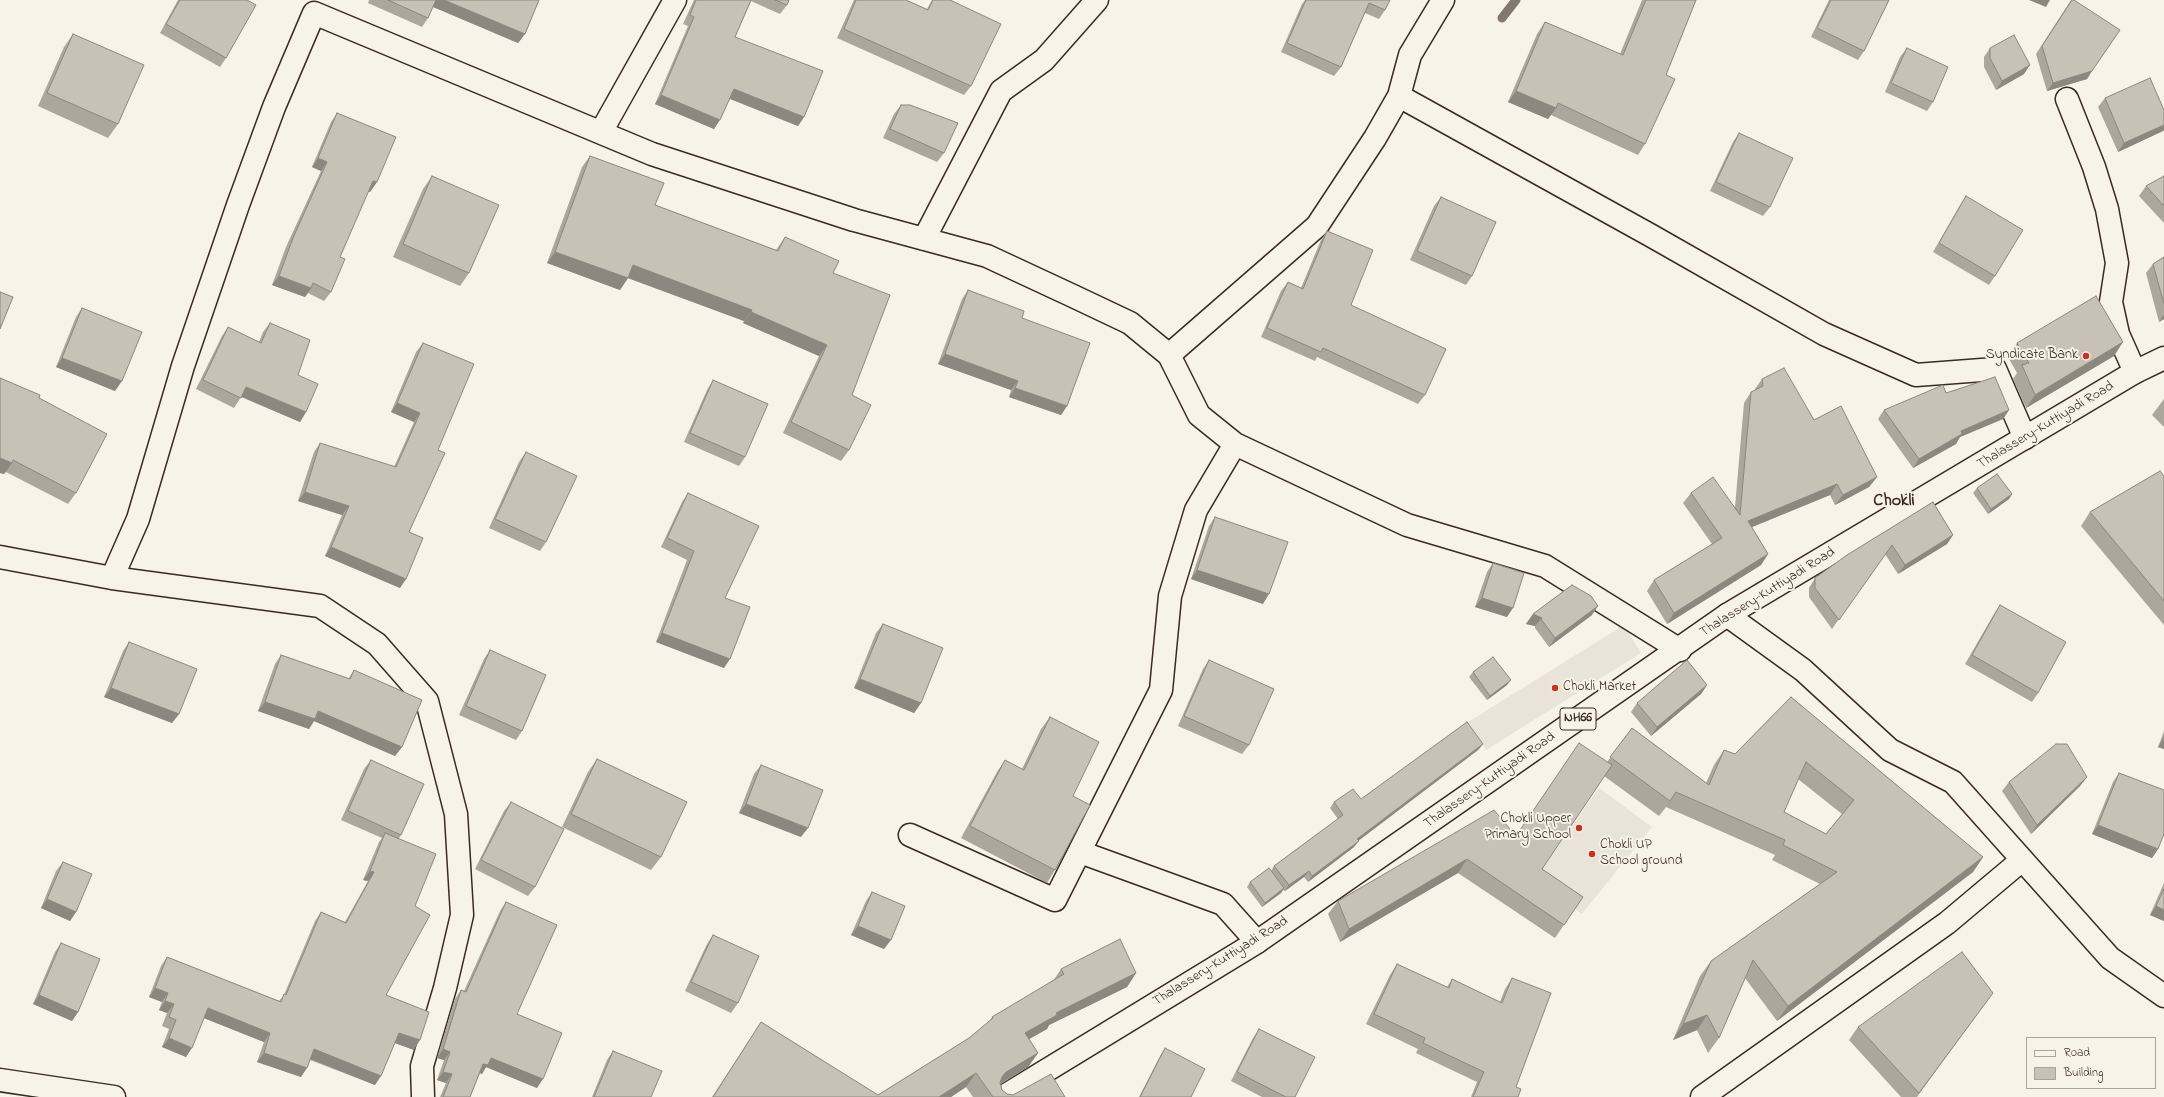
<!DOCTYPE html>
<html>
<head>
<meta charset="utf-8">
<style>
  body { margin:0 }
  #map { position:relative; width:2164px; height:1097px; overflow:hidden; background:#f7f3e8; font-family:"Indie Flower",sans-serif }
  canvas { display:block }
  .legend { position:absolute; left:2026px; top:1037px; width:130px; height:52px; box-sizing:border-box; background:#f7f3e8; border:1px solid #aca397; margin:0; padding:5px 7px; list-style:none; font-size:12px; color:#3b2a1e }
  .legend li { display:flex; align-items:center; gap:8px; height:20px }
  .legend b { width:20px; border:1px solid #aca397 }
</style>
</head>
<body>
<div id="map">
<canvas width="2164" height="1097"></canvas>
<ul class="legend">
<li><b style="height:5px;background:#f7f3e8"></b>Road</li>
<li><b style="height:11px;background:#c8c1b6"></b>Building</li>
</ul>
</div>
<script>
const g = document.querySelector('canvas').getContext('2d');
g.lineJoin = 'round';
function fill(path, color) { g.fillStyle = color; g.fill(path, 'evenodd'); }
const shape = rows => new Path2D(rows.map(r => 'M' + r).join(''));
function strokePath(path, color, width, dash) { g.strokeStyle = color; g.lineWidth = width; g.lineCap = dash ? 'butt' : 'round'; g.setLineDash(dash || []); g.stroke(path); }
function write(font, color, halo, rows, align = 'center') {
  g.font = font + ' "Indie Flower",sans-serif'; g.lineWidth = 4; g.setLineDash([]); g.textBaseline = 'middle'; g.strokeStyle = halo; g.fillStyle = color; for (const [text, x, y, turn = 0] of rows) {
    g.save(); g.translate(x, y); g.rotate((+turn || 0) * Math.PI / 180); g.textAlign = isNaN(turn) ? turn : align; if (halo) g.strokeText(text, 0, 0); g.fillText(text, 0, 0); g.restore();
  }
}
fill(shape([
  [1624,625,1641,653,1486,750,1468,722],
  [1599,788,1652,827,1582,914,1534,880]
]), '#e9e4d9');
strokePath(shape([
  [1502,18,1516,0]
]), '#84786c', 9);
const minor = shape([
  [1443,0,1410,55,1399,96,1650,235,1824,334,1916,375,1995,369,2025,438],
  [2067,99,2094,167,2107,209,2117,263,2111,302,2118,334,2135,372],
  [601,132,675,0],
  [924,239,1001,91,1044,60,1097,0],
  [1169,355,1317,226,1375,138,1399,96],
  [0,557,112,578,138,519,183,366,238,205,274,107,314,13,652,154,854,220,987,256,1073,296,1130,323,1169,355,1199,415,1235,444,1407,525,1545,566,1680,650],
  [112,578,320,606,377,644,427,701,456,814,462,915,445,988,422,1066,423,1097],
  [910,835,1055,900,1161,690,1170,596,1196,510,1235,444],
  [1080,852,1223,904,1257,942],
  [0,1080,114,1097],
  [1702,1097,1947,923,2022,860]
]);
const secondary = shape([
  [1727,615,1803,670,1890,750,1953,782,2110,958,2164,996]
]);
const primary = shape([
  [1003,1097,1257,942,1727,615,2135,372,2164,358]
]);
strokePath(minor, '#3b2a1e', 25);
strokePath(secondary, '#3b2a1e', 25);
strokePath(primary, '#3b2a1e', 25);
strokePath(minor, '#f7f3e8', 22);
strokePath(secondary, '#f7f3e8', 22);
strokePath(primary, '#f7f3e8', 22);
fill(shape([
  [178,0,247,0,226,58,220,67,160,33],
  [369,0,539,0,525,34,518,43,433,7,428,18,422,27,368,3],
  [694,0,789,0,787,5,780,14,751,1,735,37,804,117,798,126,730,99,714,129,655,104,688,26,683,24],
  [854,0,906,0,927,9,932,0,950,0,971,86,964,95,837,38],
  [1305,0,1390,0,1385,10,1379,19,1365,13,1341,67,1334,76,1281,52,1302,4],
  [1642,0,1696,0,1666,75,1645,144,1638,155,1551,115,1548,119,1508,102,1537,34,1545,22,1620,54],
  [1829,0,1889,0,1864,51,1858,60,1811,37],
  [2071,0,2092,71,2087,79,2047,91,2036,54],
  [73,34,118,124,108,138,38,106,64,47],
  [1907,48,1933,102,1927,111,1885,92,1900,57],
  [1990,48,2024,74,1996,90,1984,67,1984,57],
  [2105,98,2164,110,2164,130,2163,131,2118,152,2098,107],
  [901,105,944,153,937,162,883,138,894,114],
  [337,113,377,182,370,192,368,191,340,257,331,292,324,301,308,293,305,297,272,285,286,247,321,171,312,167,331,122],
  [1739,133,1770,207,1763,216,1710,191,1733,142],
  [590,156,655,205,776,250,785,237,833,273,852,395,849,450,841,461,783,433,819,356,743,323,744,321,628,278,620,290,547,263,582,167],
  [432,176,469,273,460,286,393,257,423,189],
  [2164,176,2164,223,2139,196,2146,186],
  [1966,196,1995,276,1989,285,1933,252,1960,205],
  [1441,197,1472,276,1466,285,1410,260,1434,206],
  [1327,231,1351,305,1425,395,1418,404,1317,357,1315,361,1261,337,1281,291,1288,282,1301,288,1321,240],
  [2164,257,2164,319,2159,322,2146,273,2153,264],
  [968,290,1022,318,1067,406,1061,415,1009,397,1011,390,938,364,962,299],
  [82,308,115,391,56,367,76,317],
  [270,323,298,375,306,412,300,422,241,397,234,408,196,389,222,336,228,327,259,342,263,332],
  [423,343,438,450,409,532,400,588,325,556,342,515,298,501,314,452,320,443,394,467,414,422,391,412,416,352],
  [2017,343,2114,356,2026,408,2013,379,2017,373,2008,357],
  [0,378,39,398,76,493,68,504,6,472,4,474,0,473],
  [1762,379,1814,420,1877,477,1869,487,1835,505,1830,495,1752,527,1768,554,1761,565,1667,624,1647,591,1654,580,1712,544,1683,503,1691,493,1735,507,1744,403,1751,392,1755,391,1755,389],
  [713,380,745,457,739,466,684,442,707,390],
  [1946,393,2009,410,2003,419,1960,437,1956,444,1913,468,1878,419,1884,410],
  [2164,399,2164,427,2152,415],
  [526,452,546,542,540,551,489,528,519,462],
  [2164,476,2164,625,2081,526,2090,512],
  [1977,488,2012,494,2009,499,1988,514,1973,493],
  [688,493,725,598,724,668,656,642,687,560,661,547,682,502],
  [1933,502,1953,535,1947,544,1898,574,1885,554,1832,629,1809,597,1809,588,1815,578],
  [1215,517,1263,604,1191,579,1209,526],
  [1493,563,1507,617,1475,607,1487,572],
  [2000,605,2038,693,2032,702,1965,664,1994,614],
  [1533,614,1592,615,1549,647,1535,628,1535,626,1526,624],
  [883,624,921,703,914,713,854,688,876,633],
  [129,642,179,714,172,723,104,697,123,651],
  [490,650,522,731,516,740,459,715,484,659],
  [281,655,348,679,354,670,402,747,395,756,314,721,309,729,258,711,275,664],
  [1209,660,1249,745,1242,754,1178,726,1203,669],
  [1473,672,1507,685,1487,700,1469,677],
  [1707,685,1701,694,1651,736,1631,712,1637,703],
  [1791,697,1983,857,1973,872,1777,1021,1745,978,1719,1038,1708,1053,1697,1030,1673,1040,1700,976,1711,961,1820,884,1772,860,1775,855,1666,807,1659,816,1604,776,1542,869,1583,897,1555,938,1458,873,1340,942,1328,914,1338,901,1515,836,1607,762,1632,728,1706,783,1714,765,1724,750,1735,754],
  [1798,779,1842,814,1826,834,1784,812],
  [1050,717,1073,796,1055,870,1047,883,961,838,997,772,1005,760,1022,769,1041,729],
  [2164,731,2164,749,2158,747],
  [1483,744,1478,750,1358,840,1354,847,1308,882,1304,877,1285,891,1283,890,1281,893,1262,907,1247,887,1250,882,1271,871,1274,866,1338,819,1330,808,1334,802,1361,799],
  [597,759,661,857,651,870,562,827,588,772],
  [371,760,401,835,399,838,415,906,386,995,414,1050,395,1043,375,1085,310,1060,301,1077,257,1062,264,1042,204,1018,186,1057,162,1047,169,1029,162,1026,167,1013,159,1010,162,1002,149,997,161,966,167,957,279,1001,284,995,315,921,321,912,345,922,368,881,363,880,379,842,382,838,341,820,364,769],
  [761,765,801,837,739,813,754,774],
  [2119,773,2158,849,2152,858,2092,834,2113,782],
  [2087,777,2080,786,2031,834,2002,791,2009,782],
  [511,802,535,887,528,896,475,869,504,811],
  [63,862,76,912,70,921,41,908,56,871],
  [2164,883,2164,921,2150,915],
  [872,892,884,949,851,935,866,901],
  [506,902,517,1014,537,1088,486,1067,482,1074,480,1073,470,1097,440,1097,446,1083,437,1080,444,1060,437,1058,455,999,461,990,464,991,500,911],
  [713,935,738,1003,731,1013,685,991,707,944],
  [61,943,78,1012,72,1021,33,1004,55,952],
  [1397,964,1447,987,1452,979,1500,1002,1505,989,1512,978,1516,1087,1518,1097,1471,1097,1477,1082,1416,1053,1418,1049,1366,1024,1390,975],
  [1061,969,1136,973,1127,987,1049,1025,1047,1029,1029,1039,1038,1053,1028,1067,1001,1084,1002,1090,1007,1094,1013,1095,1065,1097,973,1097,966,1087,951,1097,712,1097,752,1036,761,1022,878,1095,969,1038,989,1022,992,1017,1053,981],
  [1983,1006,1917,1097,1901,1097,1849,1040,1858,1027],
  [1259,1029,1295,1097,1262,1097,1231,1081,1253,1038],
  [1165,1048,1191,1097,1139,1097,1159,1058],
  [613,1051,651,1097,592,1097,607,1060]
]), '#aca69d');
fill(shape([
  [435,0,444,0,525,34,518,43,431,6],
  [2029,0,2050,0,2046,7],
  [2030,65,2024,74,1996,90,2002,81],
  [2092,71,2087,79,2047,91,2053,83],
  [734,89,804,117,798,126,728,98],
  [1516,91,1556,108,1548,119,1508,102],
  [661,95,720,120,714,129,655,104],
  [2164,125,2164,130,2163,131,2118,152,2124,143],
  [318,158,327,162,321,171,312,167],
  [373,181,377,182,370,192,366,190],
  [555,252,628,278,620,290,547,263],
  [633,265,752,310,744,321,625,277],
  [279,276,311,288,305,297,272,285],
  [751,312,827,345,819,356,743,323],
  [2164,315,2164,319,2159,322],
  [2123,342,2114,356,2026,408,2035,395],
  [945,354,1018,381,1011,390,938,364],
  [62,358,122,381,115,391,56,367],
  [246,387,306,412,300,422,240,396],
  [1015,388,1067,406,1061,415,1009,397],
  [397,403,420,413,414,422,391,412],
  [2009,410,2003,419,1960,437,1956,444,1913,468,1919,459,1961,431],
  [0,458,12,463,4,474,0,473],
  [1877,477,1869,487,1835,505,1843,495],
  [1837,484,1830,495,1740,532,1748,521],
  [305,492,349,506,342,515,298,501],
  [2012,494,2009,499,1988,514,1991,509],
  [1953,535,1947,544,1898,574,1905,565],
  [331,547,406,579,400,588,325,556],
  [1768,554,1761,565,1667,624,1674,613],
  [1197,570,1269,594,1263,604,1191,579],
  [1482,598,1513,608,1507,617,1475,607],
  [1598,606,1592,615,1549,647,1555,638],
  [1533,614,1542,618,1535,626,1526,624],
  [662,633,730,659,724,668,656,642],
  [860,679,921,703,914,713,854,688],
  [1511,680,1507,685,1487,700,1490,696],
  [1707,685,1701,694,1651,736,1657,727],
  [111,688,179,714,172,723,104,697],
  [265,702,318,711,402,747,395,756,314,721,309,729,258,711],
  [2164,737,2164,749,2158,747],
  [1483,744,1478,750,1353,845,1357,839],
  [2087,777,2080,786,2031,834,2037,825],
  [746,804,808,828,801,837,739,813],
  [2098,825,2158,849,2152,858,2092,834],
  [1359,841,1354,847,1308,882,1312,876],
  [1983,857,1973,872,1777,1021,1788,1006],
  [1467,859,1458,873,1340,942,1349,929],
  [370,871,374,872,368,881,363,880],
  [1309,871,1304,877,1285,891,1289,885],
  [1284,888,1281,893,1262,907,1265,903],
  [47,899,76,912,70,921,41,908],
  [2156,906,2164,910,2164,921,2150,915],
  [858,926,891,940,884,949,851,935],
  [1136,973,1127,987,1049,1025,1047,1029,1015,1047,1025,1033,1056,1013],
  [155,988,168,993,162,1002,149,997],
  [1993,993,1983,1006,1916,1097,1919,1093],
  [39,995,78,1012,72,1021,33,1004],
  [165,1001,174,1004,167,1013,159,1010],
  [208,1008,270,1033,264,1042,201,1017],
  [1707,1015,1697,1030,1673,1040,1683,1024],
  [399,1033,420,1040,414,1050,392,1042],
  [169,1038,192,1048,186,1057,162,1047],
  [314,1049,381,1076,375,1085,308,1058],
  [443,1049,450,1052,444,1060,437,1058],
  [264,1053,307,1068,301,1077,257,1062],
  [1038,1053,1028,1067,996,1086,1002,1077,1006,1072],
  [491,1058,543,1079,537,1088,486,1067,482,1074,477,1072,483,1064],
  [443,1072,452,1074,446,1083,437,1080],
  [976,1073,966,1087,951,1097,939,1097]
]), '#8c877f');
const building = shape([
  [180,0,247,0,256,5,226,58,166,24,180,0],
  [388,0,436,0,428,18,388,0],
  [444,0,539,0,525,34,444,0],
  [696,0,751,0,735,37,823,71,804,117,734,89,720,120,661,95,694,17,690,15,696,0],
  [775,0,789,0,787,5,775,0],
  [856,0,906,0,928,10,933,0,950,0,1001,24,971,86,844,29,856,0],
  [1306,0,1390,0,1385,10,1369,3,1341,67,1287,43,1306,0],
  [1646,0,1696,0,1666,75,1675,79,1645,144,1558,103,1556,108,1516,91,1545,22,1623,55,1646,0],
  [1831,0,1889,0,1864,51,1817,28,1831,0],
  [2072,0,2074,0,2120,30,2092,71,2053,83,2042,46,2072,0],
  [73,34,144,65,118,124,47,93,73,34],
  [2014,35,2030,65,2002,81,1990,58,1990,48,2014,35],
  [1907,48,1948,67,1933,102,1891,83,1907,48],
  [2150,78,2164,110,2164,125,2124,143,2105,98,2150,78],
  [901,105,910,105,958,123,944,153,890,129,901,105],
  [337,113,396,137,377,182,373,181,340,257,345,259,331,292,313,283,311,288,279,276,293,238,327,162,318,158,337,113],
  [1739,133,1793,158,1770,207,1716,182,1739,133],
  [590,156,664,183,655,205,778,251,785,237,839,261,833,273,890,295,852,395,871,405,849,450,791,422,827,345,751,312,752,310,633,265,628,278,555,252,590,156],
  [432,176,499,205,469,273,403,244,432,176],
  [2164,176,2164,206,2146,186,2164,176],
  [1966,196,2023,230,1995,276,1939,243,1966,196],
  [1441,197,1496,222,1472,276,1417,251,1441,197],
  [1327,231,1373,250,1351,305,1446,349,1425,395,1323,348,1321,352,1267,328,1288,282,1303,289,1327,231],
  [2164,257,2164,304,2153,264,2164,257],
  [968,290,1024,311,1022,318,1090,343,1067,406,1015,388,1018,381,945,354,968,290],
  [0,292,13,297,0,329,0,292],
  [2096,296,2123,342,2035,395,2022,365,2029,363,2017,343,2096,296],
  [82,308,142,332,122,381,62,358,82,308],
  [270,323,310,340,298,375,318,384,306,412,246,387,241,398,203,380,228,327,261,343,270,323],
  [423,343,474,364,438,450,445,453,409,532,423,538,406,579,331,547,349,506,305,492,320,443,396,467,420,413,397,403,423,343],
  [1784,368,1814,420,1841,406,1877,477,1843,495,1837,484,1748,521,1768,554,1674,613,1654,580,1722,538,1691,493,1713,477,1740,515,1751,392,1763,386,1762,379,1784,368],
  [1995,377,2009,410,1961,431,1962,434,1919,459,1884,410,1943,385,1946,393,1995,377],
  [0,378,40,395,39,398,107,434,76,493,13,460,12,463,0,458,0,378],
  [713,380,768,404,745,457,690,433,713,380],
  [526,452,577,476,546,542,495,519,526,452],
  [2160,471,2164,476,2164,601,2090,512,2160,471],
  [1997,474,2012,494,1991,509,1977,488,1997,474],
  [688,493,759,526,725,598,750,607,730,659,662,633,694,551,667,538,688,493],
  [1933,502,1953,535,1905,565,1892,545,1839,620,1815,588,1815,578,1847,555,1933,502],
  [1215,517,1288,542,1269,594,1197,570,1215,517],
  [1493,563,1524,573,1513,608,1482,598,1493,563],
  [1572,585,1591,596,1598,606,1555,638,1541,619,1542,618,1533,614,1572,585],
  [2000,605,2066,642,2038,693,1972,655,2000,605],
  [883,624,943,648,921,703,860,679,883,624],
  [129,642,197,669,179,714,111,688,129,642],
  [490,650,546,675,522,731,466,706,490,650],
  [281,655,350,679,354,670,422,700,402,747,318,711,315,719,265,702,281,655],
  [1493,657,1511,680,1490,696,1473,672,1493,657],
  [1209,660,1274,689,1249,745,1184,716,1209,660],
  [1687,660,1707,685,1657,727,1637,703,1687,660],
  [1791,697,1983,857,1788,1006,1753,960,1719,1038,1707,1015,1683,1024,1711,961,1837,872,1783,845,1785,840,1676,792,1670,801,1610,757,1632,728,1709,785,1724,750,1735,754,1791,697],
  [1806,762,1854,800,1826,834,1784,812,1806,762],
  [1050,717,1099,742,1073,796,1090,805,1055,870,970,826,1005,760,1024,770,1050,717],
  [1467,722,1483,744,1357,839,1359,841,1312,876,1309,871,1289,885,1274,866,1343,815,1334,802,1353,789,1361,799,1467,722],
  [1579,743,1612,765,1542,869,1583,897,1564,925,1467,859,1349,929,1338,901,1494,810,1516,836,1579,743],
  [2056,744,2067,744,2087,777,2037,825,2009,782,2056,744],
  [597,759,687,802,661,857,571,814,597,759],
  [371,760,424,784,401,835,348,811,371,760],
  [761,765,823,790,808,828,746,804,761,765],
  [2119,773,2164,790,2164,834,2158,849,2098,825,2119,773],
  [511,802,564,829,535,887,481,860,511,802],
  [385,833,436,854,415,906,430,915,386,995,429,1012,420,1040,399,1033,381,1076,314,1049,307,1068,264,1053,270,1033,208,1008,192,1048,169,1038,176,1020,169,1017,174,1004,165,1001,168,993,155,988,167,957,281,1002,284,994,286,995,321,912,346,923,374,872,370,871,385,833],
  [63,862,92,874,76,912,47,899,63,862],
  [1269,868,1284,888,1265,903,1250,882,1269,868],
  [2164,889,2164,910,2156,906,2164,889],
  [872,892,905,906,891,940,858,926,872,892],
  [506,902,557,925,517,1014,562,1033,543,1079,491,1058,488,1065,483,1064,470,1097,443,1097,452,1074,443,1072,450,1052,443,1049,461,990,466,992,506,902],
  [713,935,759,956,738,1003,691,982,713,935],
  [1120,939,1136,973,1056,1013,1057,1015,1025,1033,1038,1053,1006,1072,1002,1077,1000,1083,1002,1090,1007,1094,1013,1095,1051,1074,1065,1097,993,1097,976,1073,939,1097,713,1097,761,1022,878,1095,969,1038,993,1018,992,1017,1064,974,1061,969,1120,939],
  [61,943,100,959,78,1012,39,995,61,943],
  [1962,952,1993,993,1919,1093,1858,1027,1962,952],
  [1397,964,1449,988,1452,979,1502,1003,1512,978,1551,993,1516,1087,1521,1089,1518,1097,1473,1097,1484,1072,1423,1043,1425,1038,1374,1014,1397,964],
  [1259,1029,1315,1057,1295,1097,1286,1097,1237,1072,1259,1029],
  [1165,1048,1205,1069,1191,1097,1140,1097,1165,1048],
  [613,1051,662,1071,651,1097,594,1097,613,1051]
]);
fill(building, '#c8c1b6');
strokePath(building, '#8c877f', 1);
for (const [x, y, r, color] of [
  [2086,356,4,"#c8321e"],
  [1555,688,4,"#c8321e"],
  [1579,828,4,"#c8321e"],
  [1592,854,4,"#c8321e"]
]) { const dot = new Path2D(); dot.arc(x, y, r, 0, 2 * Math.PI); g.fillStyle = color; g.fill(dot); strokePath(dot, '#f7f3e8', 1.5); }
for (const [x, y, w] of [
  [1578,719,36]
]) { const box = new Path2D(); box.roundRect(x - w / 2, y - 11, w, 22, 3); g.fillStyle = '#f7f3e8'; g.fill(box); strokePath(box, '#3b2a1e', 1); }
write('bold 13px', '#3b2a1e', null, [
  ["NH66",1578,719]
]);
write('14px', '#3b2a1e', '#f7f3e8', [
  ["Syndicate Bank",2078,356],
  ["Chokli Market",1563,688,"left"],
  ["Chokli Upper",1571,820],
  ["Primary School",1571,836],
  ["Chokli UP",1600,846,"left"],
  ["School ground",1600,862,"left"]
], 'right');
write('14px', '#3b2a1e', '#f7f3e8', [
  ["Thalassery-Kuttiyadi Road",2046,426,-31],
  ["Thalassery-Kuttiyadi Road",1768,593,-32],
  ["Thalassery-Kuttiyadi Road",1490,781,-35],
  ["Thalassery-Kuttiyadi Road",1221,962,-32]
]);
write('bold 18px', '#3b2a1e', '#f7f3e8', [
  ["Chokli",1894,502]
]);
</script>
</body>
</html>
